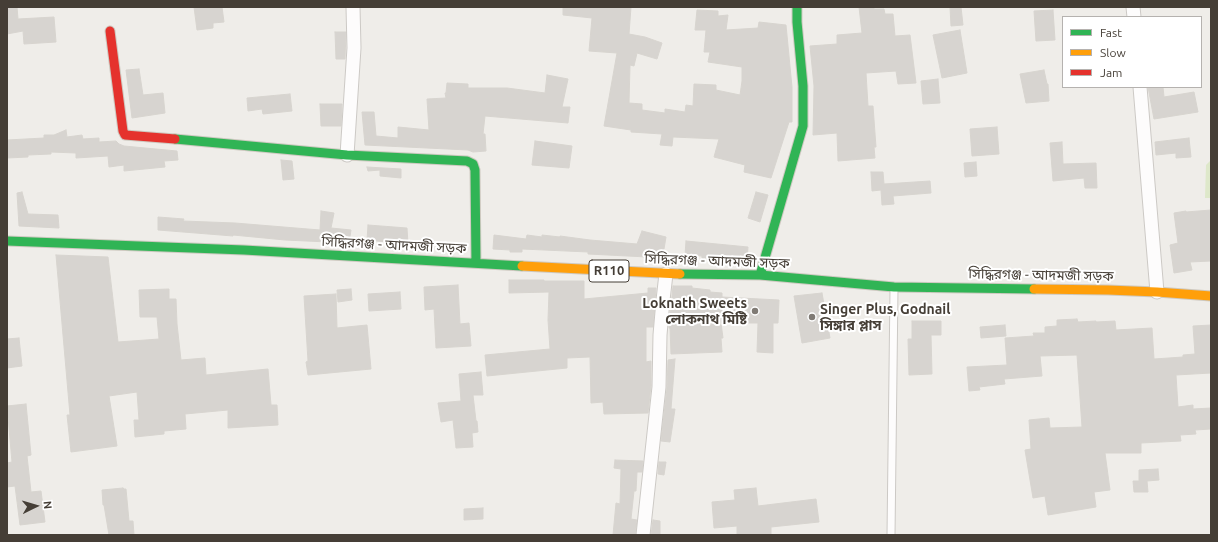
<!DOCTYPE html>
<html>
<head>
<meta charset="utf-8">
<style>
  body { margin:0 }
  #map { position:relative; width:1218px; height:542px; overflow:hidden; background:#efede9; font-family:Ubuntu,sans-serif }
  canvas { display:block }
  .frame { position:absolute; inset:0; border:8px solid #453e36; pointer-events:none }
  .legend { position:absolute; left:1062px; top:16px; width:140px; height:72px; box-sizing:border-box; background:#fff; border:1px solid #b5b2af; margin:0; padding:5px 7px; list-style:none; font-size:12px; color:#453e36 }
  .legend li { display:flex; align-items:center; gap:8px; height:20px }
  .legend b { width:20px; border:1px solid #b5b2af }
  .north { position:absolute; left:16px; top:486px; width:40px; height:40px; -webkit-text-stroke:3px #fff; paint-order:stroke; rotate:85deg; font-size:11px; font-weight:700; line-height:16px; text-align:center; color:#453e36 }
  .north::after { content:''; display:block; margin:auto; width:14px; height:18px; background:#453e36; clip-path:polygon(50% 0,100% 100%,50% 72%,0 100%) }
</style>
</head>
<body>
<div id="map">
<canvas width="1218" height="542"></canvas>
<div class="frame"></div>
<ul class="legend">
<li><b style="height:5px;background:#30b455"></b>Fast</li>
<li><b style="height:5px;background:#ff9f0a"></b>Slow</li>
<li><b style="height:5px;background:#e5322d"></b>Jam</li>
</ul>
<div class="north">N</div>
</div>
<script>
const g = document.querySelector('canvas').getContext('2d');
g.lineJoin = 'round';
function fill(path, color) { g.fillStyle = color; g.fill(path, 'evenodd'); }
const shape = rows => new Path2D(rows.map(r => 'M' + r).join(''));
function strokePath(path, color, width, dash) { g.strokeStyle = color; g.lineWidth = width; g.lineCap = dash ? 'butt' : 'round'; g.setLineDash(dash || []); g.stroke(path); }
function write(font, color, halo, rows, align = 'center') {
  g.font = font + ' Ubuntu,"Noto Sans Bengali",sans-serif'; g.lineWidth = 4; g.setLineDash([]); g.textBaseline = 'middle'; g.strokeStyle = halo; g.fillStyle = color; for (const [text, x, y, turn = 0] of rows) {
    g.save(); g.translate(x, y); g.rotate((+turn || 0) * Math.PI / 180); g.textAlign = isNaN(turn) ? turn : align; if (halo) g.strokeText(text, 0, 0); g.fillText(text, 0, 0); g.restore();
  }
}
fill(shape([
  [1211,160,1211,198,1205,198,1206,165]
]), '#dee8ca');
const building = shape([
  [7,7,17,7,18,19,54,17,56,42,24,44,23,31,7,34,7,7],
  [194,7,222,7,224,22,213,23,213,28,197,30,194,7],
  [563,7,631,7,629,34,645,37,662,43,657,59,637,53,634,66,630,65,629,103,642,104,642,110,665,113,665,109,685,112,686,105,693,106,694,84,716,85,716,90,740,95,742,81,742,67,708,62,710,52,704,52,706,30,695,30,697,10,718,11,718,16,728,15,726,30,758,28,759,22,786,25,792,87,792,122,789,122,771,178,744,172,745,165,714,157,719,139,673,137,672,146,660,145,662,134,631,132,631,130,604,126,617,53,589,51,592,18,563,15,563,7],
  [859,7,874,7,874,9,884,9,885,14,893,14,895,36,910,35,916,83,898,84,896,71,866,73,868,106,873,106,876,147,874,147,875,158,838,161,837,133,813,135,814,86,810,46,837,44,837,35,862,33,859,7],
  [950,7,961,7,963,25,951,26,950,7],
  [1053,10,1055,40,1036,41,1034,11,1053,10],
  [960,30,967,73,942,78,933,35,960,30],
  [335,32,346,32,345,59,336,59,335,32],
  [139,69,143,95,163,93,165,113,132,118,126,70,139,69],
  [1044,70,1047,84,1048,84,1049,101,1026,103,1020,74,1044,70],
  [547,75,568,79,562,107,570,107,568,123,485,116,483,134,485,134,486,151,473,152,468,150,365,145,362,112,374,112,376,136,398,138,398,127,429,130,427,99,446,98,445,93,446,93,447,83,468,84,468,88,507,88,545,93,547,75],
  [938,79,940,103,923,104,921,81,938,79],
  [1148,87,1163,87,1164,97,1194,92,1198,112,1154,119,1148,87],
  [290,94,292,111,263,114,262,109,248,111,247,98,290,94],
  [320,104,342,104,341,126,321,126,320,104],
  [997,127,999,154,972,156,970,129,997,127],
  [66,130,67,137,82,135,83,139,99,138,99,142,116,141,119,144,124,146,177,151,178,160,164,161,165,167,124,171,124,165,109,167,108,156,76,158,76,153,51,152,51,154,28,155,28,157,7,158,7,140,44,138,44,135,54,135,66,130],
  [1189,138,1191,157,1176,158,1176,153,1156,155,1155,142,1189,138],
  [535,141,572,146,569,168,532,165,535,141],
  [1062,142,1063,164,1096,163,1097,188,1085,188,1084,178,1053,181,1050,143,1062,142],
  [281,160,292,161,294,179,283,180,281,160],
  [976,162,977,176,965,177,964,163,976,162],
  [367,167,401,169,401,178,380,176,380,170,368,171,367,167],
  [871,172,883,172,884,184,930,181,931,193,893,196,894,204,882,205,881,190,872,191,871,172],
  [22,192,28,214,58,215,59,228,19,226,17,193,22,192],
  [756,192,768,195,760,222,748,218,756,192],
  [1211,210,1211,261,1190,262,1192,270,1174,273,1170,245,1178,243,1174,213,1186,211,1186,212,1211,210],
  [321,211,334,213,331,228,351,230,349,243,285,240,233,235,233,236,158,230,158,217,184,219,183,221,235,223,320,230,321,211],
  [368,225,407,228,408,244,367,240,368,225],
  [642,231,666,237,663,255,647,255,647,257,588,254,588,252,522,249,522,252,510,252,510,250,493,249,494,235,526,239,527,235,542,237,542,235,560,237,560,236,590,240,637,244,642,231],
  [686,241,748,247,747,260,702,258,702,256,685,255,686,241],
  [56,255,108,257,118,342,159,339,157,317,140,317,139,290,169,289,169,299,176,299,177,324,181,360,205,358,206,375,268,369,271,405,277,405,278,425,228,428,228,410,185,414,186,429,164,431,164,434,135,437,134,420,139,420,137,392,109,396,117,446,71,452,67,415,70,415,56,255],
  [509,280,544,280,544,281,584,281,584,299,648,293,648,288,656,288,653,327,646,327,646,362,651,361,651,386,648,413,604,414,603,402,591,403,590,357,567,358,567,368,487,376,485,355,550,349,548,320,549,292,509,293,509,280],
  [458,285,460,324,469,323,471,346,436,348,434,309,425,310,424,287,458,285],
  [673,286,692,286,692,288,710,290,710,292,722,293,722,297,779,300,778,323,773,323,773,353,757,352,758,323,721,323,723,338,721,338,722,352,671,354,670,328,669,328,673,286],
  [351,289,352,300,338,302,337,290,351,289],
  [400,292,401,309,369,311,368,294,400,292],
  [822,293,830,338,802,343,794,296,822,293],
  [336,294,337,328,367,325,371,369,308,375,306,362,308,361,304,296,336,294],
  [1077,319,1078,322,1096,321,1096,322,1115,321,1116,330,1152,328,1154,359,1183,357,1183,355,1195,354,1193,326,1211,325,1211,373,1176,375,1178,407,1193,405,1193,409,1211,408,1211,429,1195,430,1196,434,1180,435,1181,441,1141,443,1141,453,1105,453,1110,490,1094,492,1096,507,1048,515,1045,496,1033,498,1025,450,1031,449,1029,420,1049,418,1050,428,1082,427,1077,355,1040,356,1042,376,1004,379,1005,384,979,387,980,390,969,391,967,367,1007,365,1005,338,1034,336,1033,333,1045,333,1045,327,1057,326,1057,320,1077,319],
  [912,321,941,321,941,335,931,335,932,374,909,375,908,339,912,339,912,321],
  [1005,325,1006,336,981,338,980,327,1005,325],
  [19,338,22,366,7,368,7,339,19,338],
  [675,359,671,409,675,409,670,442,661,441,667,388,668,360,675,359],
  [481,372,483,395,473,395,476,421,477,421,478,432,472,433,473,447,456,448,453,420,441,422,438,403,461,401,459,374,481,372],
  [26,404,31,455,27,456,31,492,41,491,45,522,20,525,15,486,7,487,7,463,12,462,7,406,26,404],
  [615,460,643,461,642,472,637,472,636,491,634,491,631,519,637,520,635,535,613,535,616,503,620,504,621,469,614,468,615,460],
  [659,462,666,462,664,475,658,474,659,462],
  [1158,469,1159,480,1147,481,1148,492,1134,492,1133,481,1139,481,1139,470,1158,469],
  [123,488,124,489,126,489,129,521,133,521,134,535,109,535,104,505,103,505,102,490,123,488],
  [756,488,758,506,816,499,819,522,771,527,771,535,737,535,737,526,714,528,712,502,735,500,734,490,756,488],
  [483,508,483,519,464,520,464,509,483,508],
  [653,520,660,521,660,535,651,535,653,520]
]);
fill(building, '#d7d4d0');
strokePath(building, '#d7d4cf', 1);
const lane = shape([
  [891,535,894,289]
]);
const street = shape([
  [1133,7,1134,17],
  [1140,87,1157,292],
  [347,155,354,48,353,7],
  [643,535,659,387,660,335,663,300,666,274]
]);
const fast = shape([
  [175,139,347,155,467,161,473,164,475,170,476,263],
  [7,241,244,250,522,266],
  [680,274,760,275,894,287,1034,289],
  [760,275,803,126,803,86,797,22,797,7]
]);
const slow = shape([
  [522,266,680,274],
  [1034,289,1108,290,1157,292,1211,296]
]);
const jam = shape([
  [110,31,123,131,125,135,175,139]
]);
strokePath(lane, '#ccc9c5', 9);
strokePath(street, '#ccc9c5', 15);
strokePath(fast, '#cec9c0', 11);
strokePath(slow, '#cec9c0', 11);
strokePath(jam, '#cec9c0', 11);
strokePath(lane, '#fdfcfc', 7);
strokePath(street, '#fdfcfc', 13);
strokePath(fast, '#30b455', 9);
strokePath(slow, '#ff9f0a', 9);
strokePath(jam, '#e5322d', 9);
for (const [x, y, r, color] of [
  [755,311,4,"#807b75"],
  [812,317,4,"#807b75"]
]) { const dot = new Path2D(); dot.arc(x, y, r, 0, 2 * Math.PI); g.fillStyle = color; g.fill(dot); strokePath(dot, '#fff', 1.5); }
for (const [x, y, w] of [
  [609,271,40]
]) { const box = new Path2D(); box.roundRect(x - w / 2, y - 11, w, 22, 3); g.fillStyle = '#fff'; g.fill(box); strokePath(box, '#453e36', 1); }
write('bold 13px', '#453e36', null, [
  ["R110",609,271]
]);
write('14px', '#453e36', '#fff', [
  ["সিদ্ধিরগঞ্জ - আদমজী সড়ক",394,245,3],
  ["সিদ্ধিরগঞ্জ - আদমজী সড়ক",717,261,2],
  ["সিদ্ধিরগঞ্জ - আদমজী সড়ক",1041,275,1]
]);
write('bold 14px', '#453e36', '#fff', [
  ["Loknath Sweets",747,303],
  ["লোকনাথ মিষ্টি",747,319],
  ["Singer Plus, Godnail",820,309,"left"],
  ["সিঙ্গার প্লাস",820,325,"left"]
], 'right');
</script>
</body>
</html>
